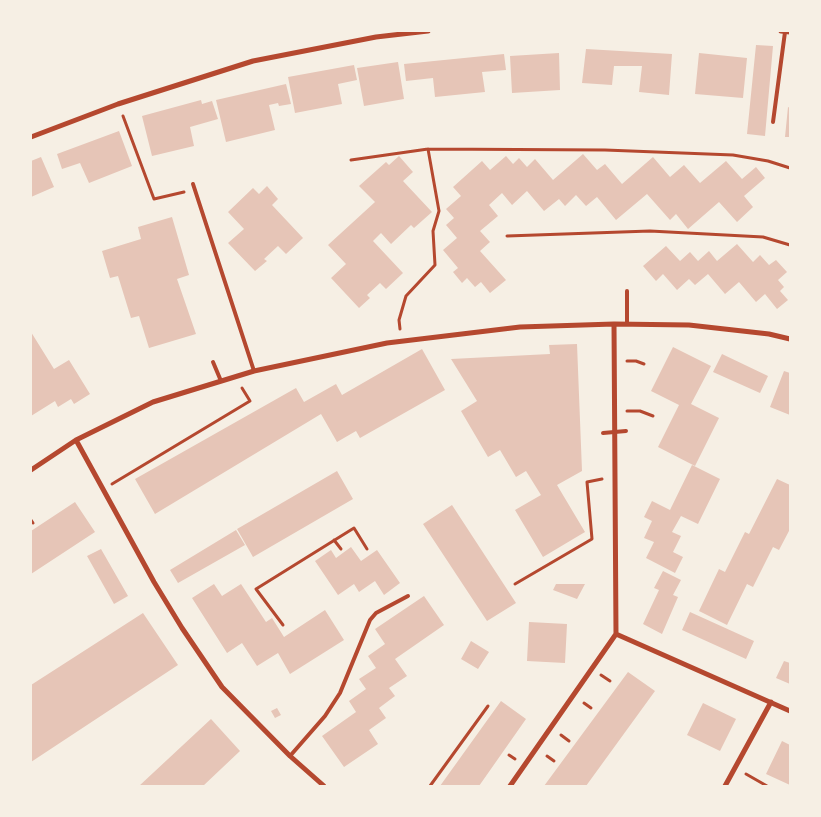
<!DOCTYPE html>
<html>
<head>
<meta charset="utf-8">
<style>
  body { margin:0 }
  #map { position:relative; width:821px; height:817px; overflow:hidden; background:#f6efe4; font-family:"Noto Sans",sans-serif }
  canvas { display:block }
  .frame { position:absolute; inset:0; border:32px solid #f6efe4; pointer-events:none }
</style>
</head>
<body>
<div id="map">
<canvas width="821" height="817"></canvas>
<div class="frame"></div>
</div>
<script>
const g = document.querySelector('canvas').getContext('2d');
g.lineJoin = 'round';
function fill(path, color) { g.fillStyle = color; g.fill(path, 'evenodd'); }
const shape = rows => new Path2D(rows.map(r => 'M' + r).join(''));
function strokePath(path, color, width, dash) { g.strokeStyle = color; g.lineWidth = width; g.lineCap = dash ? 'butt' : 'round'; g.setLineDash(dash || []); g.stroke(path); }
fill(shape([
  [756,45,773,46,765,136,747,134],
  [586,49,672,54,669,95,639,92,642,66,614,66,612,85,582,83],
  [559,53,560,90,512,93,510,56],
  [699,53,747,58,743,98,695,94],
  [504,54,506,70,482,72,485,92,435,97,433,78,406,81,404,64],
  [398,62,404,99,364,106,357,68],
  [354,65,357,80,338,84,342,104,295,113,288,77],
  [286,84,291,104,279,106,278,103,269,105,275,130,226,142,216,100],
  [201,100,202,104,212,101,218,119,190,127,194,146,152,156,142,116],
  [788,107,790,108,790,137,785,137],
  [119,131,132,166,89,183,80,163,62,169,57,154],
  [583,154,597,170,605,164,622,184,653,157,670,177,684,165,700,183,726,161,742,179,756,167,765,178,744,196,753,207,737,222,719,202,688,229,676,214,670,220,647,194,616,220,597,197,586,206,576,195,565,206,559,199,544,211,527,191,512,205,502,193,489,205,498,216,480,231,490,242,480,251,506,280,490,293,481,282,475,287,467,278,462,283,453,272,458,268,443,250,457,238,446,225,454,218,446,209,461,196,453,187,482,161,490,170,506,156,513,164,519,158,527,167,535,159,553,180],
  [399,156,413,172,403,181,432,212,414,228,411,225,391,244,381,233,373,241,403,273,386,289,380,283,367,295,370,298,359,308,331,278,346,264,328,245,375,202,359,186,386,162,389,165],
  [41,157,54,187,31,197,31,161],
  [267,186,278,199,272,205,303,238,286,254,278,246,264,259,267,261,255,271,228,243,244,229,228,212,253,188,259,194],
  [172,217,189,275,177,279,196,334,149,348,139,316,131,318,118,276,110,278,102,251,141,239,138,227],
  [737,244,753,262,760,255,769,265,776,260,787,272,778,280,784,287,780,291,788,300,777,309,765,294,756,302,739,282,725,294,708,274,695,285,689,279,677,290,663,274,656,281,643,266,666,246,680,261,690,252,698,261,709,251,717,261],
  [31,332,54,369,69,360,90,394,74,404,71,399,58,407,55,401,31,416],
  [577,344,582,471,557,485,585,532,543,557,515,510,541,495,526,471,516,477,500,450,488,457,461,411,477,401,451,359,550,354,549,345],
  [673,347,711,366,691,404,719,418,695,466,658,447,679,405,651,391],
  [422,349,445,390,360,438,356,431,337,442,321,414,155,514,135,479,296,388,304,402,336,384,342,395],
  [722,354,768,376,760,393,713,372],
  [784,371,790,373,790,415,770,407],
  [692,465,720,479,698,524,681,516,672,532,681,536,673,552,683,557,675,573,646,558,654,542,644,538,652,521,644,517,652,501,670,510],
  [337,471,353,499,253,557,237,529],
  [777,479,790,485,790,529,779,550,773,547,753,587,747,584,727,625,699,611,719,569,725,572,745,532,749,534],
  [75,502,95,532,31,574,31,531],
  [452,505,516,603,487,621,423,524],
  [236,530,245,545,178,583,170,570],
  [351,547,361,561,377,550,400,583,384,595,375,581,359,592,354,584,338,595,315,561,331,550,336,558],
  [101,549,128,596,114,604,87,556],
  [663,571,681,580,673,595,678,597,662,634,643,624,659,590,654,588],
  [214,584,222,596,241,584,266,622,272,618,284,637,325,610,344,640,290,674,278,653,257,666,242,643,227,653,192,598],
  [556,584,585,584,577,599,553,590],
  [424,596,444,625,395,659,407,676,389,688,395,696,379,708,386,718,369,730,378,744,344,767,322,736,356,712,349,701,366,689,359,679,376,668,368,656,385,644,375,629],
  [690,612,754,641,746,659,682,630],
  [143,613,178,665,31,762,31,685],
  [529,622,567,624,565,663,527,661],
  [471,641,489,652,478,669,461,659],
  [784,661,790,663,790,684,776,678],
  [628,672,655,691,586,786,544,786],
  [501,701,526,719,479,786,440,786],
  [703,703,736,719,720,751,687,735],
  [277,708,281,715,275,718,271,711],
  [211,719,240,751,203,786,139,786],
  [782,741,790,745,790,785,766,774]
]), '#e6c5b7');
strokePath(shape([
  [123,116,154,199,184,192],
  [351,160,428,149,605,150,733,155,768,161,790,168],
  [507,236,650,231,763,237,790,245],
  [400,329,399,320,406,296,435,265,433,231,439,211,428,149],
  [627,361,636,361,644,364],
  [627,411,640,411,653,416],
  [112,484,250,401,242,388],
  [31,520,33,523],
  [334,540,341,549],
  [515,584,592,539,587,482,602,479],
  [283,625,256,589,354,528,367,549],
  [601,675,610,681],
  [584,703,591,708],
  [561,735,569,741],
  [509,755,515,759],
  [547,756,554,761],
  [746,774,767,786],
  [430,786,488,706]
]), '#b5482f', 3);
strokePath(shape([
  [773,122,785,32],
  [193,184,254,371],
  [627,291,627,324],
  [213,362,221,381],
  [603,433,626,431],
  [290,756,325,716,340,693,370,620,376,613,408,596]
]), '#b5482f', 4);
strokePath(shape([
  [781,31,790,32],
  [31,137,118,104,253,61,376,37,428,31],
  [76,440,154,582,182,628,222,687,290,756,324,786],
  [31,470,76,440,153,402,254,371,387,343,520,327,614,324,689,325,769,334,790,339],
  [616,634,790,711],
  [510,786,616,634,614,324],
  [725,786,771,702]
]), '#b5482f', 5);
</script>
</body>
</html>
